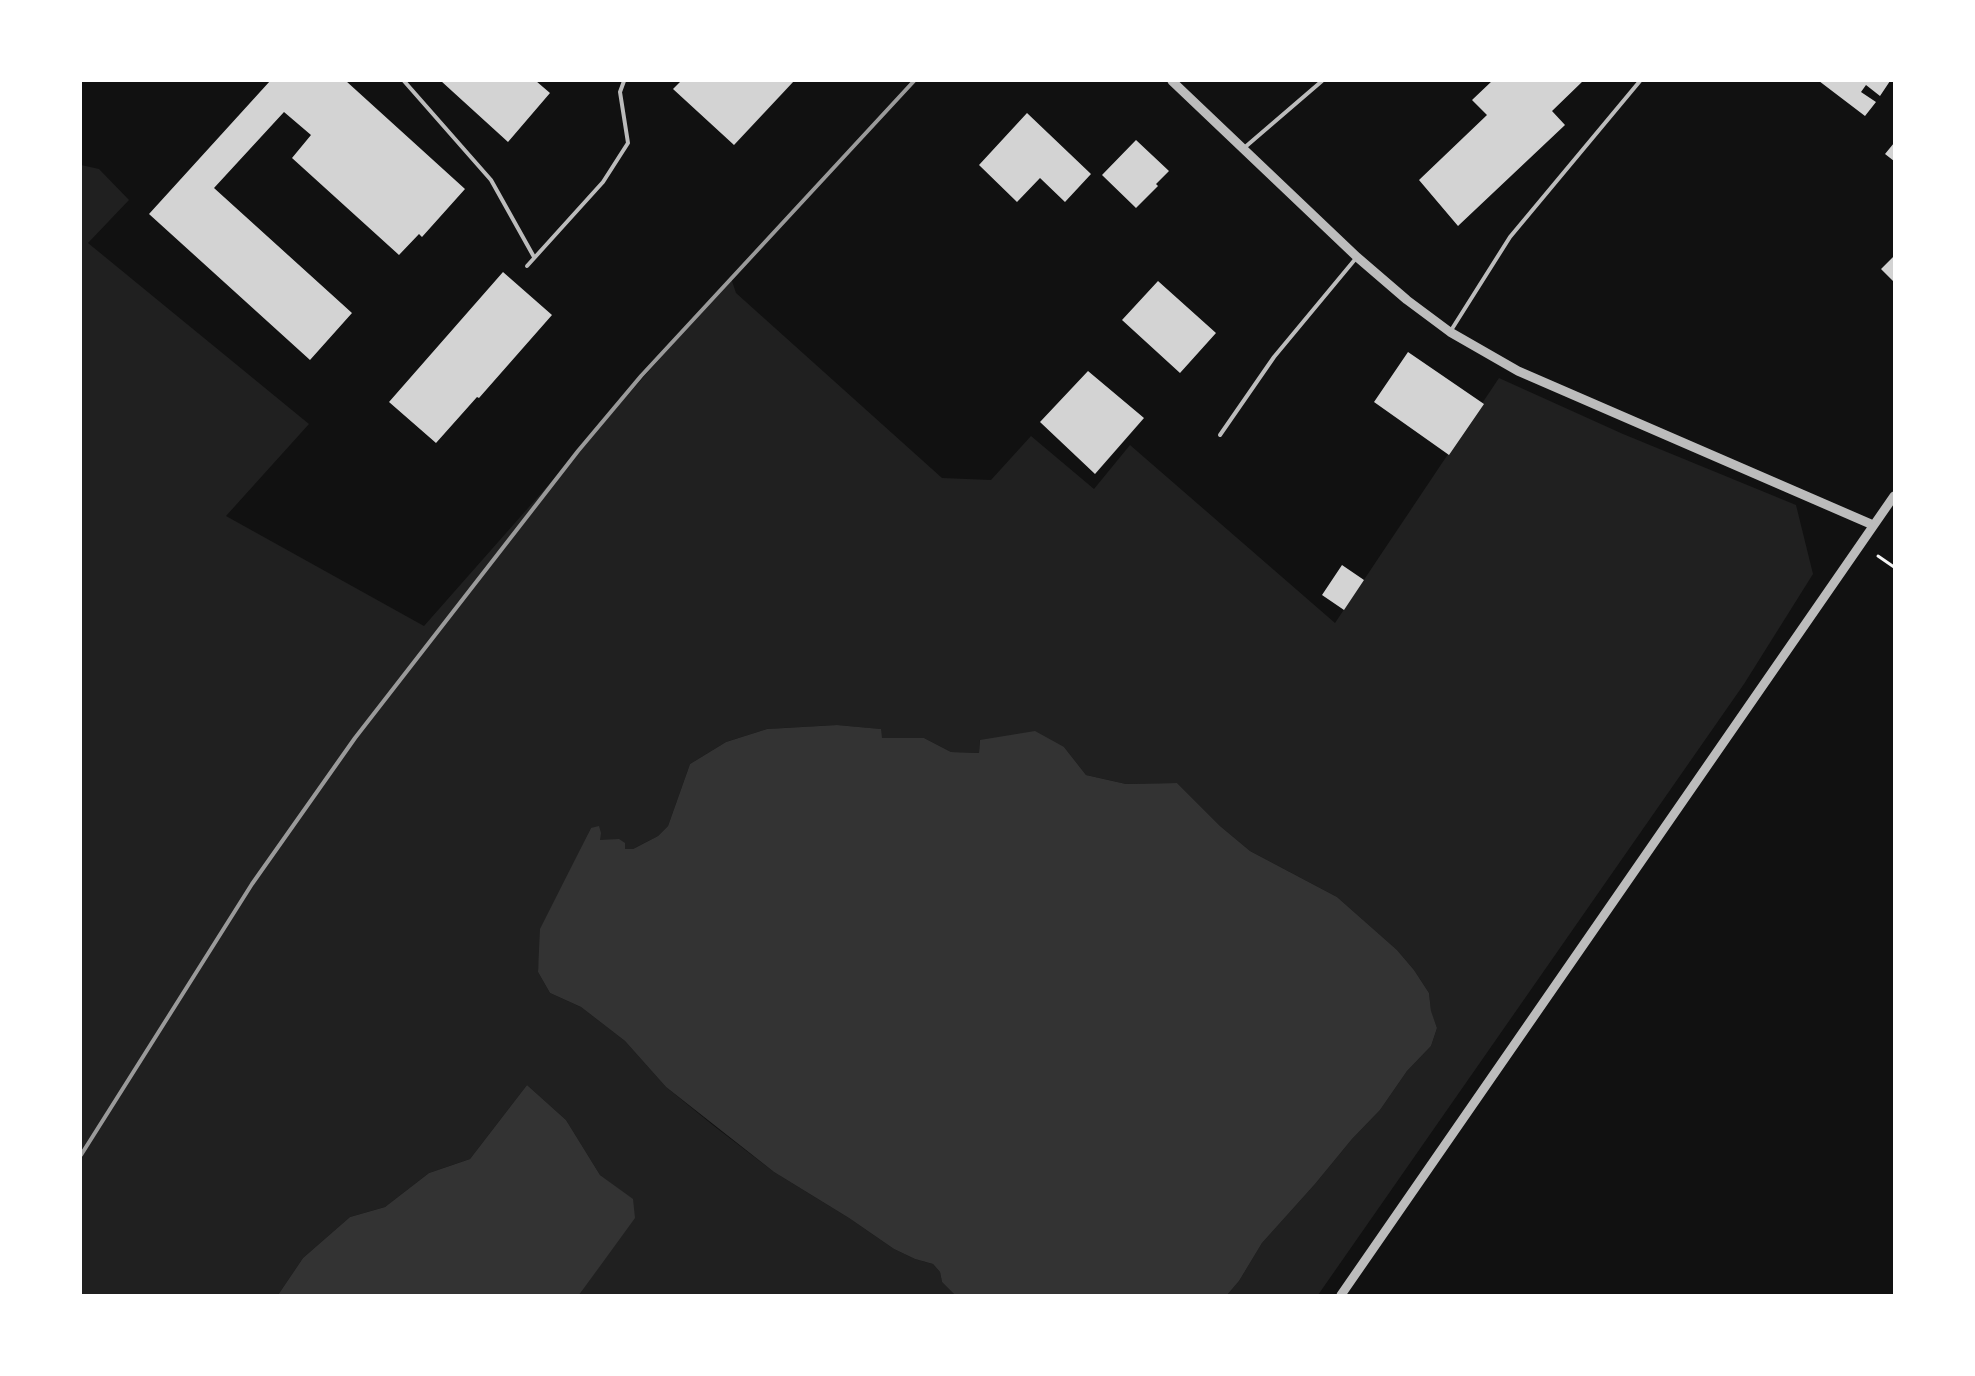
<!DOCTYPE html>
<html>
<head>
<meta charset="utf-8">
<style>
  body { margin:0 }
  #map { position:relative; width:1975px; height:1376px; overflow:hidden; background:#111; font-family:"Public Sans",sans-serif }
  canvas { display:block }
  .frame { position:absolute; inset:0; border:82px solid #fff; pointer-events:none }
</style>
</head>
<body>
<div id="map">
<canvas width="1975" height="1376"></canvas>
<div class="frame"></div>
</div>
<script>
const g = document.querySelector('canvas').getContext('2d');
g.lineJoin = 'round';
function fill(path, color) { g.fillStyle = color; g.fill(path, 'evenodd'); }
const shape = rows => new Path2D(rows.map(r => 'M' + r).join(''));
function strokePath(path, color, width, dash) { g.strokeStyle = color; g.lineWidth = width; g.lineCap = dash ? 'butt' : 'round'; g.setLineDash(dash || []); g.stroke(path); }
fill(shape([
  [81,165,99,169,129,200,88,243,309,424,226,516,424,626,731,278,736,293,942,478,991,480,1031,436,1094,489,1130,445,1335,623,1499,378,1623,434,1796,505,1813,574,1744,684,1318,1295,1227,1295,1239,1281,1262,1243,1315,1184,1352,1139,1380,1110,1407,1071,1431,1046,1437,1028,1431,1012,1429,993,1414,970,1397,950,1337,897,1250,851,1220,826,1177,783,1126,784,1086,775,1064,747,980,740,979,753,951,752,924,738,881,738,880,729,837,725,767,729,726,742,690,764,668,826,658,836,633,849,625,849,608,840,600,840,591,828,567,877,539,962,538,972,550,993,581,1007,625,1041,666,1087,714,1126,774,1172,849,1218,894,1249,915,1259,933,1264,940,1272,942,1282,955,1295,579,1295,600,1265,633,1200,600,1175,566,1120,527,1085,470,1159,429,1173,385,1207,350,1217,303,1258,278,1295,81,1295]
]), '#202020');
fill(shape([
  [837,725,881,729,882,738,924,738,951,752,979,753,980,740,1035,731,1064,747,1086,775,1126,784,1177,783,1220,826,1250,851,1337,897,1397,950,1414,970,1429,993,1431,1011,1437,1028,1431,1046,1407,1071,1380,1110,1352,1139,1315,1184,1262,1243,1239,1281,1227,1295,955,1295,942,1282,940,1272,933,1264,915,1259,894,1249,849,1218,774,1172,666,1087,625,1041,581,1007,550,993,538,972,540,929,591,828,599,826,601,833,600,840,619,839,625,843,625,849,633,849,658,836,668,826,690,764,726,742,767,729],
  [527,1085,566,1120,600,1175,633,1199,635,1218,579,1295,278,1295,303,1258,350,1217,385,1207,429,1173,470,1159]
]), '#333');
fill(shape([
  [270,81,346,81,465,189,422,237,419,234,399,255,292,158,311,135,284,112,214,188,352,313,310,360,149,214],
  [441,81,536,81,550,93,508,142],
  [681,81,794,81,734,145,673,89],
  [1492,81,1583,81,1552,111,1565,125,1458,226,1419,180,1487,115,1472,100],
  [1819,81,1890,81,1880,96,1866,85,1861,92,1876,102,1865,116],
  [1027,113,1091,174,1065,202,1040,178,1017,202,979,165],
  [1136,140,1169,171,1156,184,1158,186,1136,208,1102,175],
  [1894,143,1894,161,1885,154],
  [1894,256,1894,282,1881,269],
  [503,272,552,315,479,398,477,397,436,443,389,402],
  [1158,281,1216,333,1180,373,1122,320],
  [1408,352,1484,404,1449,455,1374,402],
  [1088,371,1144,418,1095,474,1040,422],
  [1342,565,1364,580,1344,610,1322,595]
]), '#d3d3d3');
strokePath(shape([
  [1878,556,1894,567]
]), '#f5f5f5', 3);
strokePath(shape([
  [404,81,491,180,534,257],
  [1244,148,1322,81],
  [527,266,603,182,628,143,620,92,624,81],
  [1450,332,1510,237,1640,81],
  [1220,435,1274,357,1357,257]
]), '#bcbcbc', 4);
strokePath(shape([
  [1172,81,1357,257,1407,300,1450,332,1518,371,1873,525],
  [1341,1295,1894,496]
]), '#bcbcbc', 9);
strokePath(shape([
  [81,1155,252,884,355,738,578,451,641,376,914,81]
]), '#9a9a9a', 4);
</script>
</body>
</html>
